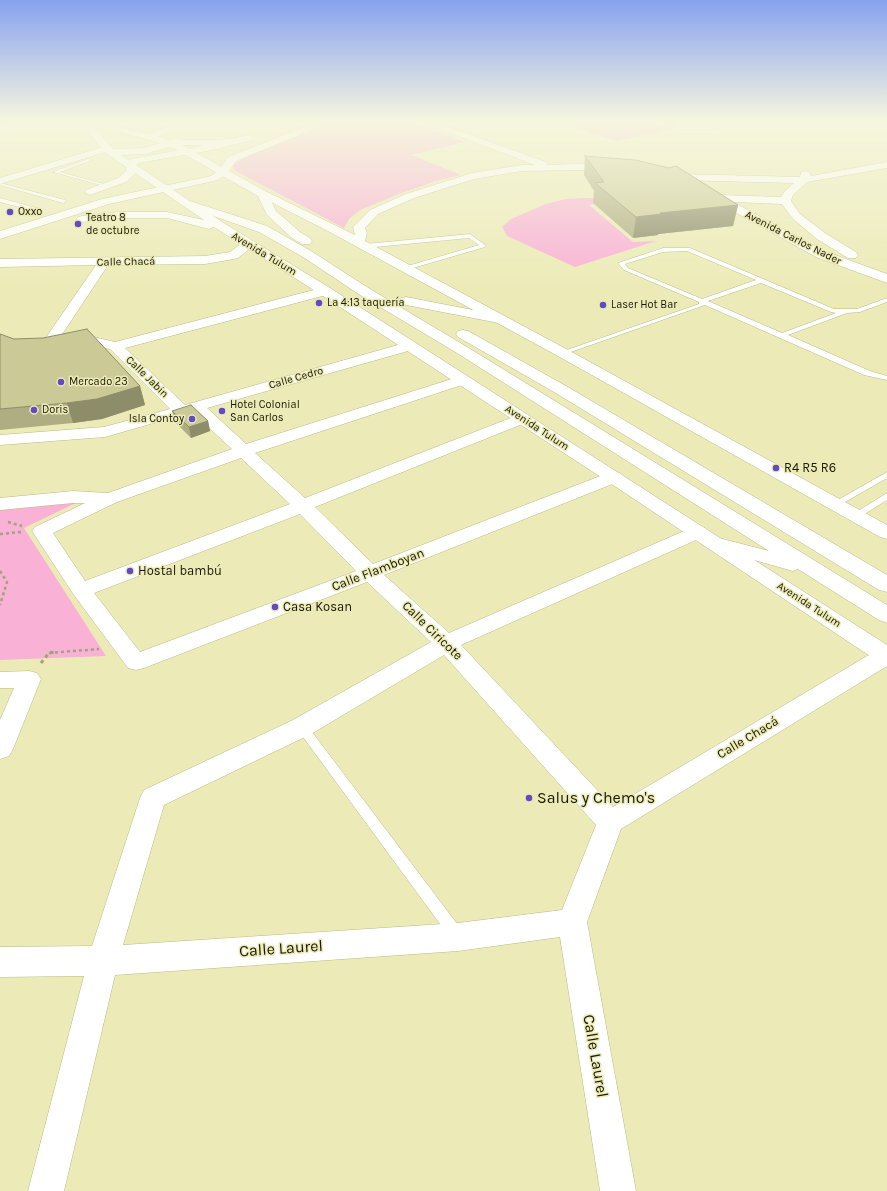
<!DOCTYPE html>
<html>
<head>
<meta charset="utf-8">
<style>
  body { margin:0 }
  canvas { display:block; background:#ecebb7 }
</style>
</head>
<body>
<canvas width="887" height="1191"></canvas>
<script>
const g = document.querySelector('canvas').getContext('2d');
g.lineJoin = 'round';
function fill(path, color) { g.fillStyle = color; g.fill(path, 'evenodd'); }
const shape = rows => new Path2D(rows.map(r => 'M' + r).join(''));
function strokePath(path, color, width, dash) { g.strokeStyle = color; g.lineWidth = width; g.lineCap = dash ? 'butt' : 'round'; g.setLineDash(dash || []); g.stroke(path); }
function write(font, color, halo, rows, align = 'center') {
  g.font = font + ' Karla,sans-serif'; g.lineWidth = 3; g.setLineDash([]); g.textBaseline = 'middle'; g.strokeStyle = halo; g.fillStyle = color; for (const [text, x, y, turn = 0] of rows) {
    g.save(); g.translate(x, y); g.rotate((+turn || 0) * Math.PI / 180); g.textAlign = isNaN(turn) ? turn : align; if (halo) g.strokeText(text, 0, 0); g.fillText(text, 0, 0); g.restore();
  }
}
fill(shape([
  [339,120,406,120,465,142,411,155,461,175,439,180,399,194,360,210,349,219,344,228,234,170,233,166,236,163,249,154],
  [553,120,644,120,672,129,616,141],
  [584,198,600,198,604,202,589,205,633,242,656,241,575,267,507,236,502,227,511,219,546,204,566,199],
  [86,498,24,528,106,656,0,660,0,507]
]), '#f9b1d6');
const lane = shape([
  [655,120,662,120,682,127,712,127,744,120,753,120,712,129,682,129,655,120],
  [88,159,92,160,60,172,108,185,108,187,53,172,88,159],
  [0,183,65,200,66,201,63,203,0,185,0,183],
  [0,198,40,209,41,210,38,212,0,202,0,198],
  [470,234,485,245,485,247,406,270,403,268,404,267,479,245,469,238,365,248,362,246,365,244,470,234],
  [663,248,690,248,834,309,857,309,887,298,887,302,860,312,847,313,788,335,870,371,887,376,887,380,864,375,705,305,565,354,561,354,561,352,699,304,699,302,624,270,618,263,663,248],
  [687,251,756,280,702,299,628,268,625,264,663,252,687,251],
  [761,283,831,312,836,313,782,333,708,301,761,283],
  [887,472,887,478,838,506,832,506,831,504,887,472],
  [887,493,887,500,858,518,852,518,850,516,887,493],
  [302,723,306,724,461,929,463,934,461,939,456,941,451,939,298,730,296,727,298,724,302,723]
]);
const street = shape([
  [16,120,30,120,0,131,0,125,16,120],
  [187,120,200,120,152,139,149,140,145,137,146,135,187,120],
  [106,146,111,149,109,151,0,184,0,178,106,146],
  [247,238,251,240,253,242,246,252,238,258,234,259,205,264,108,265,57,342,52,343,47,342,45,339,96,265,0,267,0,259,205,256,230,252,238,246,243,240,247,238],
  [325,287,330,288,331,291,330,294,125,348,185,405,405,343,410,342,415,343,417,346,415,349,207,408,246,444,458,377,463,375,468,377,471,380,468,383,255,453,305,498,508,419,514,417,520,419,522,422,520,425,315,507,373,564,608,473,614,472,620,473,623,477,620,481,384,575,449,633,691,528,698,526,705,528,708,532,705,536,461,645,613,807,867,656,887,648,887,666,621,829,587,922,636,1191,600,1191,560,937,458,951,115,975,64,1191,28,1191,84,976,0,977,0,947,92,946,140,798,144,790,293,720,431,642,367,582,144,668,136,670,128,668,74,595,32,531,35,527,85,503,73,503,0,510,0,498,73,491,108,493,232,449,192,412,105,437,0,445,0,435,104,427,170,409,110,349,77,341,66,341,64,338,66,335,77,333,115,342,325,287],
  [241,458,290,504,85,581,53,533,117,502,241,458],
  [300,514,356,571,140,652,94,593,300,514],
  [444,655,596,825,562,910,458,923,123,945,164,805,311,734,444,655],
  [29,671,37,673,41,679,13,749,9,756,0,759,0,720,14,688,0,688,0,672,29,671]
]);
const secondary = shape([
  [322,120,335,120,236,161,227,174,218,180,109,204,0,239,0,231,102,199,211,176,219,170,228,157,322,120],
  [416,120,429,120,546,162,547,165,578,164,614,166,619,169,614,172,578,170,522,171,474,179,414,198,378,214,365,228,367,233,365,241,568,350,887,525,887,539,880,537,558,356,326,230,259,196,258,194,259,192,267,192,355,235,353,227,370,210,406,194,472,173,522,165,535,165,416,120],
  [248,135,251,136,253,138,251,140,217,149,139,163,136,165,135,174,126,182,90,195,85,192,86,190,118,178,126,171,127,162,132,159,217,143,248,135],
  [887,162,887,168,807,182,793,195,791,201,800,214,825,233,856,252,858,255,856,258,848,258,817,239,792,218,782,204,733,202,824,251,887,274,887,283,816,257,706,196,705,194,710,191,720,195,781,197,784,192,794,183,678,180,662,178,657,175,662,172,678,174,800,177,801,172,805,171,809,172,811,176,887,162],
  [186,200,190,201,227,225,330,288,887,645,887,664,879,662,607,481,320,294,214,227,209,229,167,218,119,218,82,222,78,221,76,219,78,217,82,216,119,212,167,212,204,220,182,205,180,203,182,201,186,200]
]);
const primary = shape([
  [74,120,84,120,94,127,113,149,145,148,160,143,113,130,97,120,108,120,119,126,170,140,174,138,186,140,216,140,249,137,251,139,249,141,216,146,182,145,267,192,276,211,300,232,310,238,312,241,310,244,302,244,292,238,267,215,258,196,175,149,169,147,145,154,121,155,190,201,267,226,311,251,370,289,467,347,887,605,887,623,879,620,798,569,793,571,708,547,705,543,708,539,715,537,769,551,457,353,360,295,303,257,259,232,182,205,103,151,88,131,74,120],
  [406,297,499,315,504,316,506,319,504,322,499,323,401,304,399,301,401,298,406,297],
  [463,330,468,331,566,386,887,575,887,592,879,590,554,392,458,337,456,334,458,331,463,330]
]);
strokePath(lane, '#bab987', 1);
strokePath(street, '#bab987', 1);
strokePath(secondary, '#bab987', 1);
strokePath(primary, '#bab987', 1);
strokePath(shape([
  [8,522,22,526],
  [0,534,21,532],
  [0,571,7,582,0,605],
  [49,653,99,649]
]), '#a3a279', 2.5, [3, 3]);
strokePath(shape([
  [41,663,49,653,56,652]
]), '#a3a279', 3, [3.5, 3.5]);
fill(lane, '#fff');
fill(street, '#fff');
fill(secondary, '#fff');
fill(primary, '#fff');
fill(shape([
  [585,156,738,205,733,226,658,234,658,235,633,238,593,203,594,191,584,175],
  [0,334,140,386,145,405,102,419,73,423,0,430],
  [172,411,208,421,210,431,191,438,174,421]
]), '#afae82');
fill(shape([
  [0,120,10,120,0,123],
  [738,205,733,226,658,234,658,235,633,238,636,217,660,213],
  [140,386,145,405,102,419,73,423,67,403],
  [208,421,210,431,191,438,189,427]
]), '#8e8d6a');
const building = shape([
  [585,156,635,160,669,168,676,166,738,205,660,213,661,214,636,217,595,183,604,182,585,156],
  [87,329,140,386,97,399,67,403,0,409,0,334,14,339,43,338,87,329],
  [191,405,208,421,189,427,172,411,191,405]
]);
fill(building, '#cbca97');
strokePath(building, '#8e8d6a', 1);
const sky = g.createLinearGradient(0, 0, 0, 287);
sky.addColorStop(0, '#87a2ef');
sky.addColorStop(0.42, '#f6f6df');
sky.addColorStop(1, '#f6f6df00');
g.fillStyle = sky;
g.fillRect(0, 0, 887, 287);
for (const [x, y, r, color] of [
  [10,212,4,"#624ac3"],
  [78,224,4,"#624ac3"],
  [319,303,4,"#624ac3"],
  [603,305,4,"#624ac3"],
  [61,382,4,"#624ac3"],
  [34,410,4,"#624ac3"],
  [222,411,4,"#624ac3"],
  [192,419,4,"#624ac3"],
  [776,468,4,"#624ac3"],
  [130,571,4,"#624ac3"],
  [275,607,4,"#624ac3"],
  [529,798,4,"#624ac3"]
]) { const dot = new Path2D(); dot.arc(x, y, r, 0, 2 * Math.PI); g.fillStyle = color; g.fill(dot); strokePath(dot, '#ecebb7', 1.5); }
write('11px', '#191805', '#ecebb7', [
  ["Oxxo",18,212],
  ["Teatro 8",86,218],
  ["de octubre",86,231],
  ["La 4:13 taquería",327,303],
  ["Laser Hot Bar",611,305],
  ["Mercado 23",69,382],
  ["Hotel Colonial",230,405],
  ["San Carlos",230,418],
  ["Doris",42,410],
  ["Isla Contoy",184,419,"right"]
], 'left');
write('11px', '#191805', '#ecebb7', [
  ["Avenida Carlos Nader",793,238,27],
  ["Avenida Tulum",264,254,31],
  ["Calle Chacá",126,262,-1],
  ["Calle Jabin",147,377,44],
  ["Calle Cedro",296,378,-16],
  ["Avenida Tulum",537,428,33],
  ["Avenida Tulum",809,605,33]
]);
write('13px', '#191805', '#ecebb7', [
  ["R4 R5 R6",784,468],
  ["Hostal bambú",138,571],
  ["Casa Kosan",283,607]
], 'left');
write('13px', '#191805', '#ecebb7', [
  ["Calle Flamboyan",378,570,-21],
  ["Calle Ciricote",432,631,44],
  ["Calle Chacá",748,738,-31]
]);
write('16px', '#191805', '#ecebb7', [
  ["Salus y Chemo's",537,798]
], 'left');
write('16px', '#191805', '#ecebb7', [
  ["Calle Laurel",281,949,-4],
  ["Calle Laurel",595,1056,80]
]);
</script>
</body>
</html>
